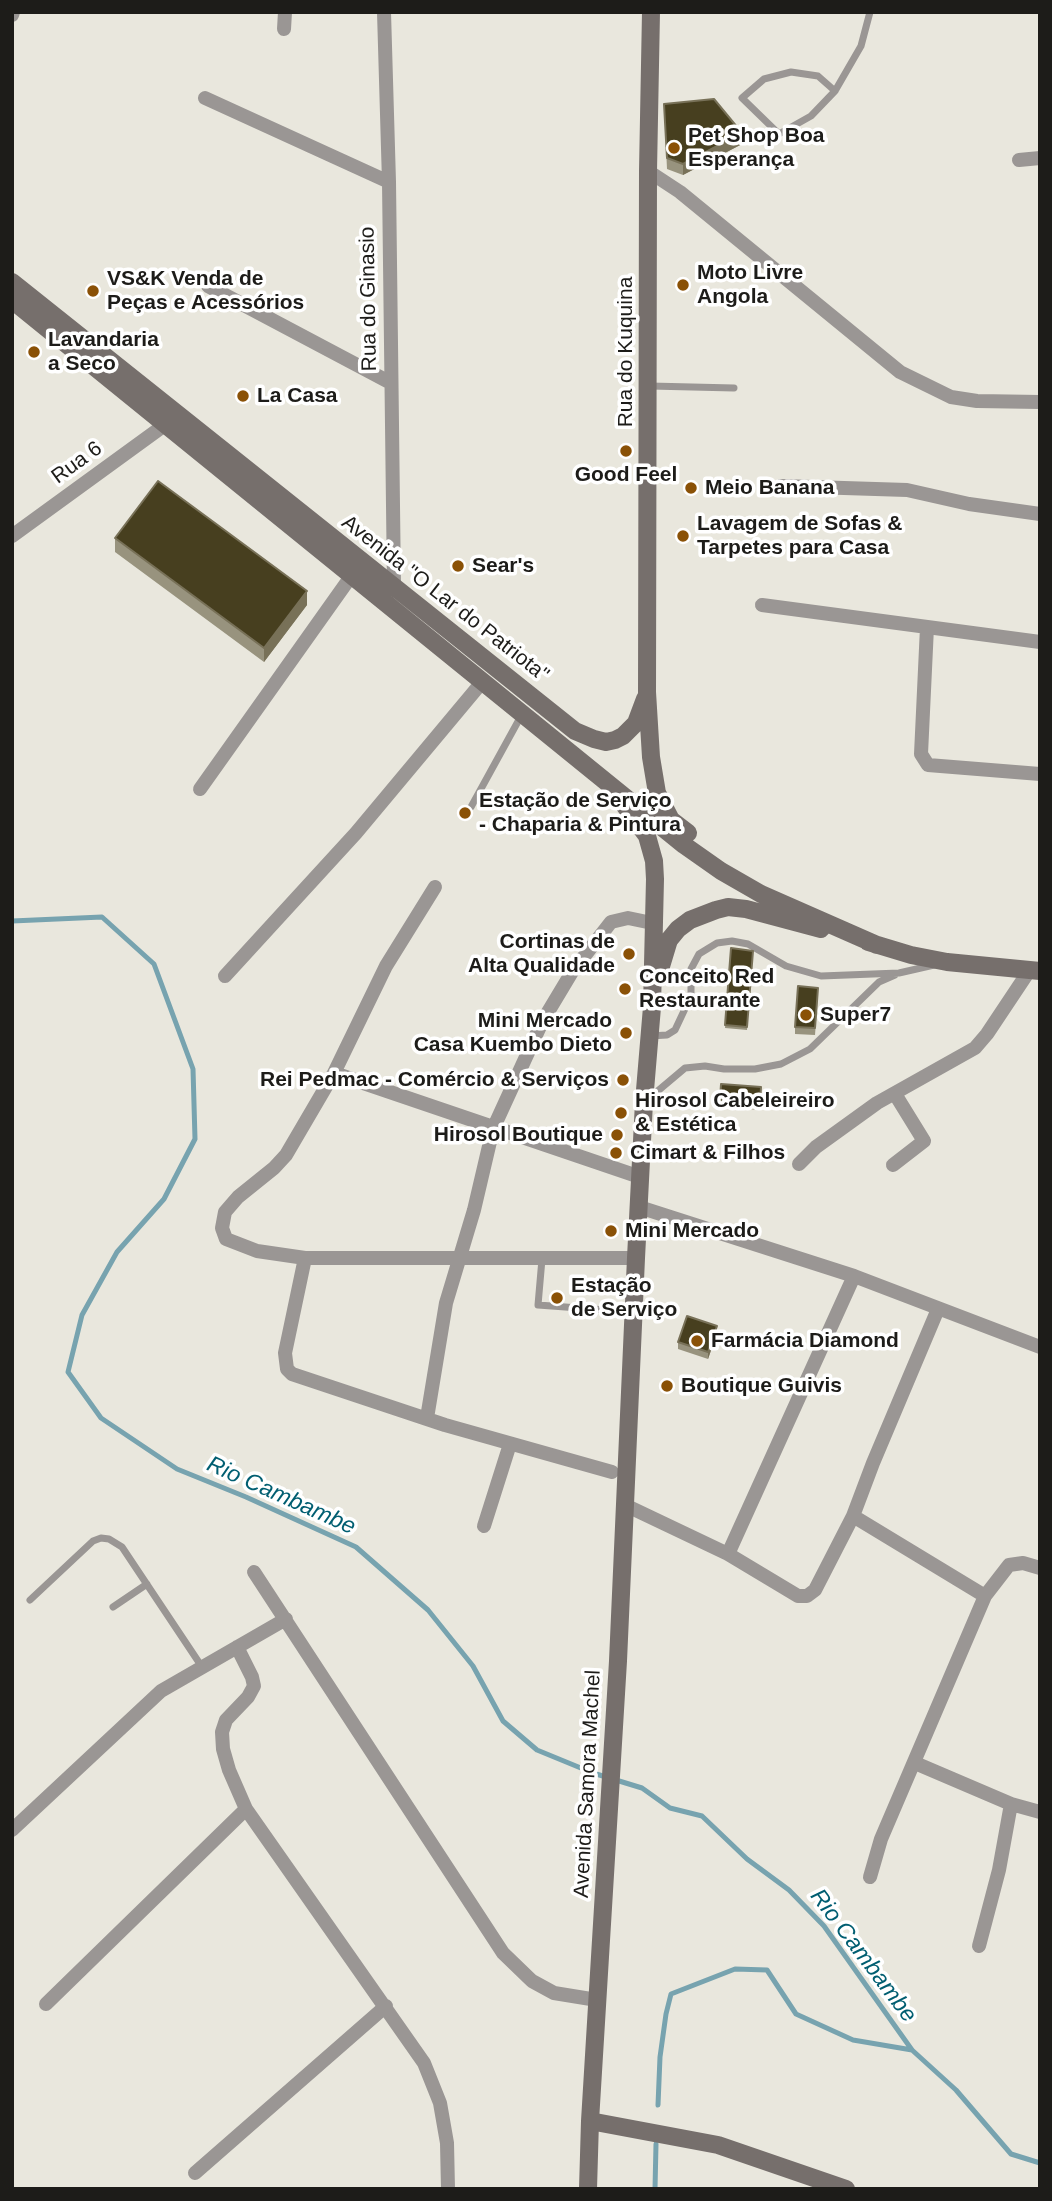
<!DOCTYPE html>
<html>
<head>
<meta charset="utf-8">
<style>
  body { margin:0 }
  #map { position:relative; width:1052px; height:2201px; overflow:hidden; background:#e9e7dd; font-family:Helvetica,sans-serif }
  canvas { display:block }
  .frame { position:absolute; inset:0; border:14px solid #1d1c19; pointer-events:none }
</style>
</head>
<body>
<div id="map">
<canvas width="1052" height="2201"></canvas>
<div class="frame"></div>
</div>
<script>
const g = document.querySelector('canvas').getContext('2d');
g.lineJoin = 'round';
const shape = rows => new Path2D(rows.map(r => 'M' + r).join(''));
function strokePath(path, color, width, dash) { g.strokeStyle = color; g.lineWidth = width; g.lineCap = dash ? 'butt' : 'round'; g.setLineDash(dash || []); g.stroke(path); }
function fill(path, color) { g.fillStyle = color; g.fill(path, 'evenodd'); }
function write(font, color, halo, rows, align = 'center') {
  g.font = font + ' Helvetica,sans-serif'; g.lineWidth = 7; g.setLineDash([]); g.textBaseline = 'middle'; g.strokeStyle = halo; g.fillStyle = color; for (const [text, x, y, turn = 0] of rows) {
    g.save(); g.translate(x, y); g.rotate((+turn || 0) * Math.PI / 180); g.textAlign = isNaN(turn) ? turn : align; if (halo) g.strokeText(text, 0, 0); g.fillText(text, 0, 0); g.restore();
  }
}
strokePath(shape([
  [12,921,102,917,154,964,193,1069,195,1139,164,1199,117,1252,82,1315,68,1372,101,1418,177,1469,246,1497,356,1547,428,1610,473,1666,503,1721,537,1750,593,1773,642,1788,670,1808,702,1816,747,1859,789,1890,824,1926,912,2050,956,2090,1011,2154,1040,2163],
  [658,2105,660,2057,666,2014,671,1994,735,1969,767,1970,796,2014,853,2040,912,2050],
  [655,2189,656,2144]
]), '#77a3af', 5);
strokePath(shape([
  [835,91,818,76,791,72,764,79,742,98,779,134,811,116,835,91,861,46,870,12],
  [650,386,734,388],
  [471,807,521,716],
  [650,1036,667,1035,675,1030,691,996,691,969,699,954,717,943,732,941,748,944,786,966,821,976,899,973,934,965],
  [647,1100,685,1068,705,1066,724,1069,755,1069,781,1064,810,1049,879,982,895,975],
  [542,1259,538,1305,633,1312],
  [30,1600,93,1541,101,1538,109,1539,122,1547,202,1667],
  [113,1607,147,1584]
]), '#9a9694', 7);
strokePath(shape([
  [384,12,389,182,394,586],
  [12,15,13,12],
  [284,29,285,12],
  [205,98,389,182],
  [1019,160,1040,158],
  [648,171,680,192,900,372,951,397,977,401,1040,402],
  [208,286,391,383],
  [781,486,907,490,969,504,1040,514],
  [12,536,166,424],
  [762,605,1040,642],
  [927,627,921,754,928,765,1040,774],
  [200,789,352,575],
  [435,887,386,966,334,1073,286,1155,274,1168,238,1197,225,1212,222,1228,226,1239,257,1251,305,1258,636,1258],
  [225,976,356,833,483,681],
  [334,1073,640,1177],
  [799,1164,816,1147,877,1103,975,1048,987,1034,1029,971],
  [893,1165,924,1141,895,1094],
  [639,1207,854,1276,1040,1347],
  [305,1258,285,1353,287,1369,292,1374,445,1425,612,1472],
  [427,1418,446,1303,474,1210,493,1129,542,1022,572,972,611,922,628,918,652,923],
  [625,1505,728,1554,798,1596,807,1596,815,1590,853,1516,873,1463,938,1309],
  [853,1516,985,1596],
  [484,1526,510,1444],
  [728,1554,854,1276],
  [254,1572,503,1953,532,1981,554,1993,597,2000],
  [237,1647,252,1677,254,1686,248,1697,226,1720,222,1732,223,1749,229,1770,246,1809,424,2063,440,2103,447,2143,448,2189],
  [915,1763,1011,1804,1040,1812],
  [12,1830,161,1691,286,1619],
  [870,1877,881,1839,985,1596,1009,1565,1023,1563,1040,1568],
  [979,1946,999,1870,1011,1804],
  [46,2004,246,1809],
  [195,2173,386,2006]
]), '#9a9694', 14);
strokePath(shape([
  [651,12,648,171,647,692,651,757,657,793,671,820,688,833],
  [12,282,575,731,594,739,606,742,615,740,623,736,636,723,645,699],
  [12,300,684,845,721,871,761,894,877,945],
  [868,942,911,955,947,962,1040,971],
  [659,973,669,940,678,929,690,920,716,910,728,907,746,909,821,929],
  [590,2121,718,2145,846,2189],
  [588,2189,590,2121,618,1661,636,1258,644,1102,652,1007,655,879,654,861,647,836,611,787]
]), '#766f6c', 18);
fill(shape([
  [664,104,742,144,683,175,667,169],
  [115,538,307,605,264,662,115,552],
  [731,948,753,951,747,1030,725,1028],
  [818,995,815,1035,795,1034,795,1027],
  [761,1094,760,1110,720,1107,720,1100],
  [717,1333,708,1359,678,1349,678,1342]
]), '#98937e');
fill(shape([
  [742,133,742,144,683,175,683,164],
  [307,591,307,605,264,662,264,648],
  [717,1326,717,1333,708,1359,708,1352]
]), '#787158');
const building = shape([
  [714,99,742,133,683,164,667,158,664,104,714,99],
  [158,481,307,591,264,648,115,538,158,481],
  [731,948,753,951,747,1027,725,1025,731,948],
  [798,986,818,988,815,1028,795,1027,798,986],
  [721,1084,761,1087,760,1103,720,1100,721,1084],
  [687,1316,717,1326,708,1352,678,1342,687,1316]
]);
fill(building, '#473f1f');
strokePath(building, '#787158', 2);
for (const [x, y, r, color] of [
  [674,148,7,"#8a5106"],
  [683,285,7,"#8a5106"],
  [93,291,7,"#8a5106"],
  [34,352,7,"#8a5106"],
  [243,396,7,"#8a5106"],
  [626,451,7,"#8a5106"],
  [691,488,7,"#8a5106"],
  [683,536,7,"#8a5106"],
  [458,566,7,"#8a5106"],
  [465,813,7,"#8a5106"],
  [629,954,7,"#8a5106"],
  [625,989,7,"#8a5106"],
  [806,1015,7,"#8a5106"],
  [626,1033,7,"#8a5106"],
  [623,1080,7,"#8a5106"],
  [621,1113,7,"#8a5106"],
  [617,1135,7,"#8a5106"],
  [616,1153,7,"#8a5106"],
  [611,1231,7,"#8a5106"],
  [557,1298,7,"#8a5106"],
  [697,1341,7,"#8a5106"],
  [667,1386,7,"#8a5106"]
]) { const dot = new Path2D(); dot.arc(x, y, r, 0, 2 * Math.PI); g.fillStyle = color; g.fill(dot); strokePath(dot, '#fff', 2.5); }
write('bold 21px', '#1d1c19', '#fff', [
  ["Pet Shop Boa",688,136],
  ["Esperança",688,160],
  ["Moto Livre",697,273],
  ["Angola",697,297],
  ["VS&K Venda de",107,279],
  ["Peças e Acessórios",107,303],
  ["Lavandaria",48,340],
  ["a Seco",48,364],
  ["La Casa",257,396],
  ["Good Feel",626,475,"center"],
  ["Meio Banana",705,488],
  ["Lavagem de Sofas &",697,524],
  ["Tarpetes para Casa",697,548],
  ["Sear's",472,566],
  ["Estação de Serviço",479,801],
  ["- Chaparia & Pintura",479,825],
  ["Cortinas de",615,942,"right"],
  ["Alta Qualidade",615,966,"right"],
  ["Conceito Red",639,977],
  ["Restaurante",639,1001],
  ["Super7",820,1015],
  ["Mini Mercado",612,1021,"right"],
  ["Casa Kuembo Dieto",612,1045,"right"],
  ["Rei Pedmac - Comércio & Serviços",609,1080,"right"],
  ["Hirosol Cabeleireiro",635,1101],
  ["& Estética",635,1125],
  ["Hirosol Boutique",603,1135,"right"],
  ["Cimart & Filhos",630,1153],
  ["Mini Mercado",625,1231],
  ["Estação",571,1286],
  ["de Serviço",571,1310],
  ["Farmácia Diamond",711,1341],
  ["Boutique Guivis",681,1386]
], 'left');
write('21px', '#1d1c19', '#fff', [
  ["Rua do Ginasio",369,299,-91],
  ["Rua do Kuquina",626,352,-90],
  ["Rua 6",77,463,-36],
  ["Avenida \"O Lar do Patriota\"",445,599,38],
  ["Avenida Samora Machel",588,1784,-87]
]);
write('italic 23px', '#005e71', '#fff', [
  ["Rio Cambambe",281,1496,24],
  ["Rio Cambambe",863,1956,53]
]);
</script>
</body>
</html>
